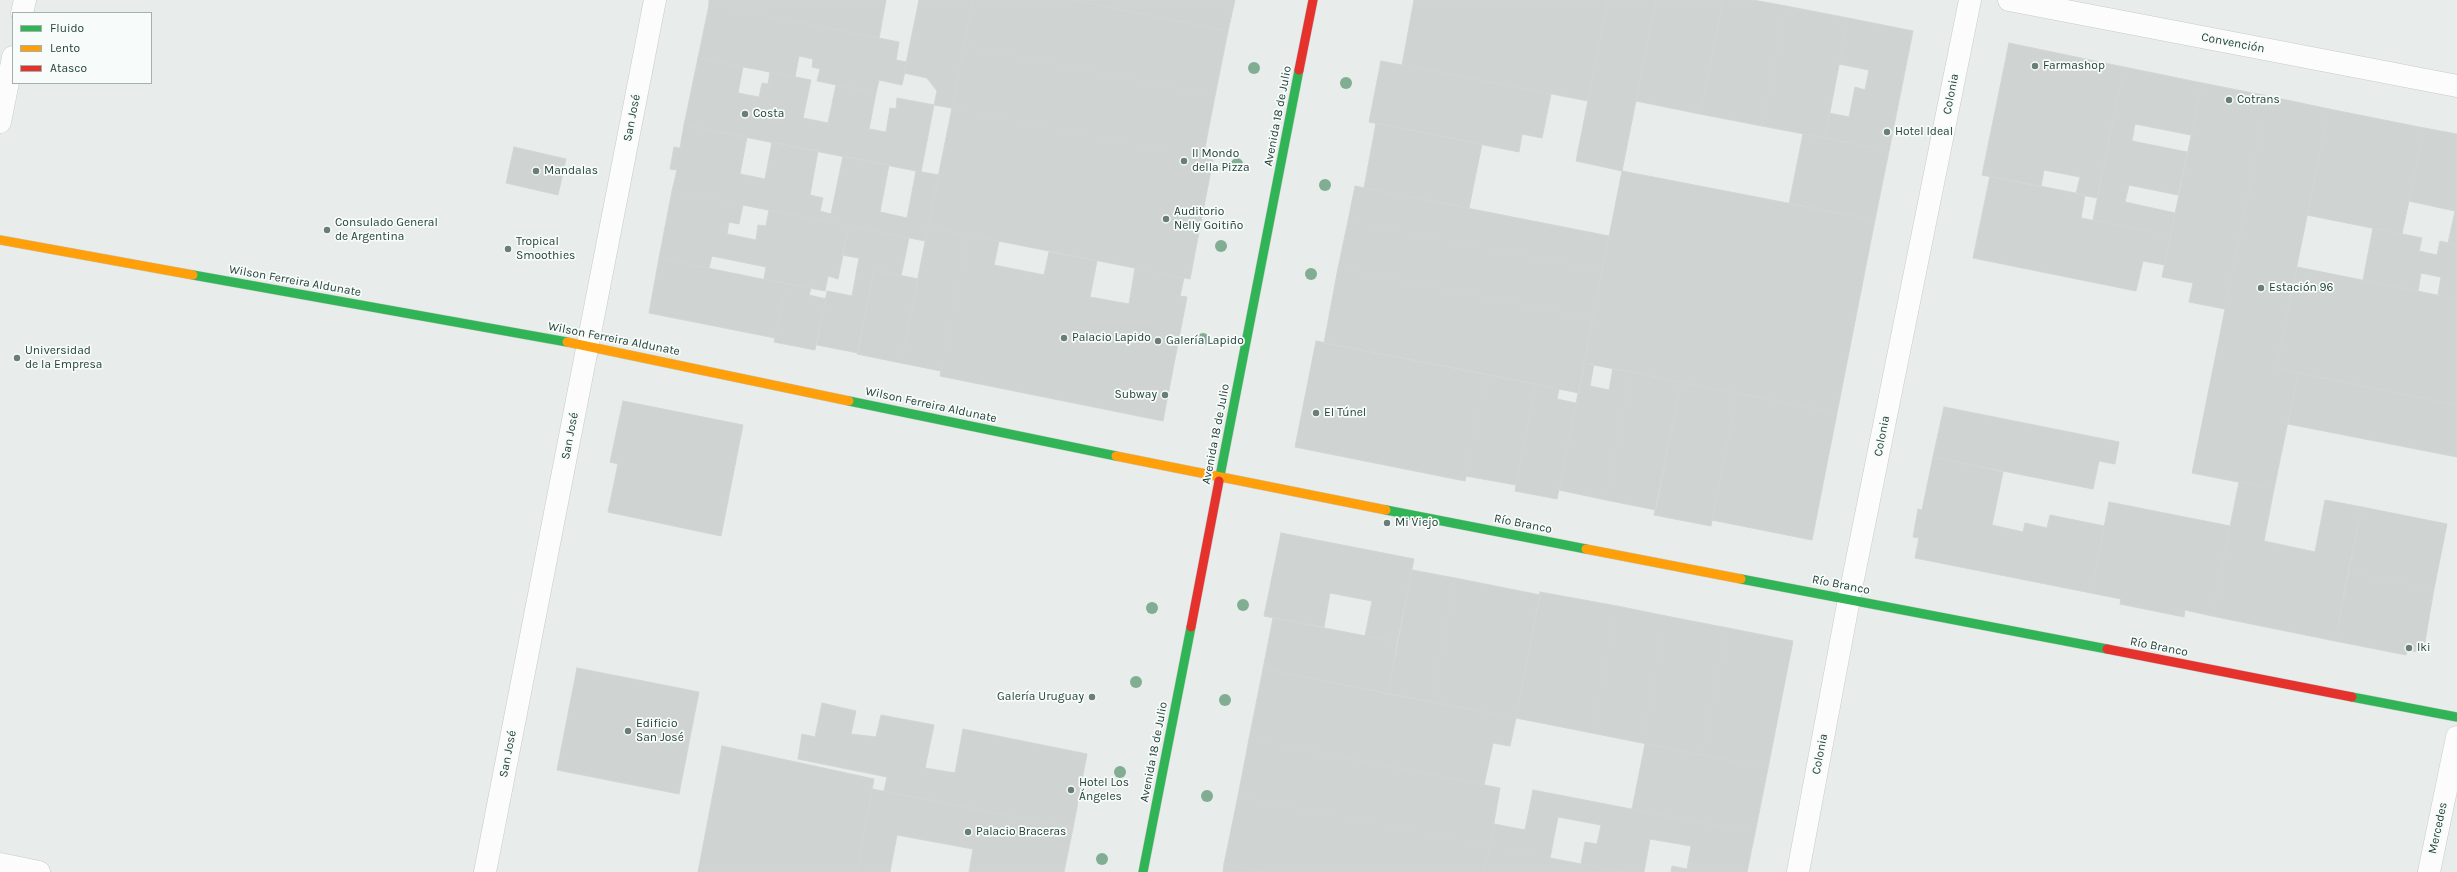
<!DOCTYPE html>
<html>
<head>
<meta charset="utf-8">
<style>
  body { margin:0 }
  #map { position:relative; width:2457px; height:872px; overflow:hidden; background:#e8edeb; font-family:Karla,sans-serif }
  canvas { display:block }
  .legend { position:absolute; left:12px; top:12px; width:140px; height:72px; box-sizing:border-box; background:#f7fbf9; border:1px solid #a3b1ad; margin:0; padding:5px 7px; list-style:none; font-size:12px; color:#24423a }
  .legend li { display:flex; align-items:center; gap:8px; height:20px }
  .legend b { width:20px; border:1px solid #a3b1ad }
</style>
</head>
<body>
<div id="map">
<canvas width="2457" height="872"></canvas>
<ul class="legend">
<li><b style="height:5px;background:#30b455"></b>Fluido</li>
<li><b style="height:5px;background:#ff9f0a"></b>Lento</li>
<li><b style="height:5px;background:#e5322d"></b>Atasco</li>
</ul>
</div>
<script>
const g = document.querySelector('canvas').getContext('2d');
g.lineJoin = 'round';
function fill(path, color) { g.fillStyle = color; g.fill(path, 'evenodd'); }
const shape = rows => new Path2D(rows.map(r => 'M' + r).join(''));
function strokePath(path, color, width, dash) { g.strokeStyle = color; g.lineWidth = width; g.lineCap = dash ? 'butt' : 'round'; g.setLineDash(dash || []); g.stroke(path); }
function write(font, color, halo, rows, align = 'center') {
  g.font = font + ' Karla,sans-serif'; g.lineWidth = 3.5; g.setLineDash([]); g.textBaseline = 'middle'; g.strokeStyle = halo; g.fillStyle = color; for (const [text, x, y, turn = 0] of rows) {
    g.save(); g.translate(x, y); g.rotate((+turn || 0) * Math.PI / 180); g.textAlign = isNaN(turn) ? turn : align; if (halo) g.strokeText(text, 0, 0); g.fillText(text, 0, 0); g.restore();
  }
}
const building = shape([
  [709,0,886,0,879,38,709,5,709,0],
  [919,0,973,0,952,108,934,105,937,91,927,78,904,73,919,0],
  [973,0,1073,0,1228,31,1215,96,964,46,973,0],
  [1074,0,1235,0,1228,31,1074,0],
  [1414,0,1608,0,1588,101,1402,65,1414,0],
  [1608,0,1656,0,1622,171,1576,161,1608,0],
  [1656,0,1723,0,1700,114,1636,101,1656,0],
  [1723,0,1753,0,1786,6,1762,126,1700,114,1723,0],
  [709,5,899,42,896,60,907,62,902,85,879,80,876,93,817,81,820,69,812,67,813,59,799,56,795,77,698,58,709,5],
  [1786,6,1848,18,1825,138,1762,126,1786,6],
  [1848,18,1913,31,1889,151,1825,138,1829,113,1849,117,1855,87,1865,90,1869,70,1839,64,1848,18],
  [2009,43,2124,67,2097,198,2076,194,2080,177,2044,170,2041,187,1982,175,2009,43],
  [964,46,1215,96,1203,158,952,108,964,46],
  [698,58,743,67,738,93,759,97,762,83,768,84,770,72,811,80,803,118,828,123,836,85,876,93,869,129,886,132,890,108,896,109,897,98,934,105,921,172,684,125,698,58],
  [1381,61,1551,94,1542,138,1522,134,1519,152,1369,122,1381,61],
  [2124,67,2202,83,2191,135,2135,124,2132,141,2187,152,2178,195,2129,185,2125,202,2175,213,2170,235,2093,220,2124,67],
  [2202,83,2268,96,2225,309,2189,302,2193,283,2162,277,2202,83],
  [2268,96,2329,109,2276,368,2298,373,2274,489,2192,473,2268,96],
  [952,108,1213,160,1190,279,928,227,952,108],
  [2329,109,2424,128,2402,234,2307,215,2329,109],
  [1376,123,1482,144,1469,208,1364,188,1376,123],
  [684,125,747,137,740,174,765,179,772,142,818,151,810,195,823,198,820,211,831,214,843,156,889,165,880,212,907,218,916,171,939,175,925,241,672,191,677,170,670,169,674,147,680,148,684,125],
  [2424,128,2457,134,2457,245,2448,243,2455,211,2409,201,2424,128],
  [1803,134,1889,151,1875,220,1789,204,1803,134],
  [514,147,566,159,558,195,506,183,514,147],
  [1622,171,1875,220,1837,413,1584,363,1622,171],
  [1990,176,2085,195,2081,218,2170,235,2165,265,2143,261,2136,291,1973,258,1990,176],
  [1355,186,1609,236,1602,271,1348,221,1355,186],
  [672,191,743,205,739,224,729,222,727,234,756,240,758,225,766,226,769,210,849,226,838,279,828,276,825,291,764,279,766,267,712,256,709,268,659,258,672,191],
  [1348,221,1602,271,1593,318,1338,268,1348,221],
  [849,226,909,238,901,276,874,270,858,353,817,345,827,291,852,296,859,258,842,255,849,226],
  [928,227,968,235,941,371,901,363,928,227],
  [2373,228,2422,238,2419,251,2437,255,2440,241,2457,245,2457,299,2438,295,2441,277,2421,273,2418,291,2363,280,2373,228],
  [968,235,999,241,994,265,1044,275,1049,252,1097,261,1090,297,1129,304,1135,268,1184,278,1180,296,1187,297,1163,421,940,376,968,235],
  [659,258,786,284,775,338,649,313,659,258],
  [2297,267,2457,299,2457,405,2276,368,2297,267],
  [1338,268,1593,318,1579,393,1324,343,1338,268],
  [874,270,918,279,901,363,857,354,874,270],
  [786,284,811,288,809,295,826,299,815,350,774,342,786,284],
  [1316,341,1486,374,1465,481,1295,447,1316,341],
  [1584,363,1594,364,1590,386,1609,390,1613,368,1631,372,1606,500,1559,490,1584,363],
  [1631,372,1681,382,1656,510,1606,500,1631,372],
  [2298,373,2457,405,2457,457,2288,424,2298,373],
  [1486,374,1536,384,1516,485,1466,476,1486,374],
  [1681,382,1737,393,1711,526,1654,515,1681,382],
  [1536,384,1559,389,1557,399,1576,403,1557,499,1515,491,1536,384],
  [1737,393,1837,413,1812,540,1712,520,1737,393],
  [623,401,743,425,721,536,608,512,618,464,610,462,623,401],
  [1944,407,2119,442,2115,464,2099,461,2093,489,1933,457,1944,407],
  [1933,457,2003,472,1992,525,2023,532,2025,523,2047,528,2050,515,2104,526,2091,593,1915,558,1919,538,1913,537,1918,509,1922,510,1933,457],
  [2239,482,2274,489,2264,541,2315,552,2325,500,2362,507,2335,641,2212,616,2239,482],
  [2109,502,2230,526,2212,616,2185,610,2184,617,2120,604,2121,599,2091,593,2109,502],
  [2362,507,2447,524,2434,589,2348,572,2362,507],
  [1281,533,1414,559,1397,642,1365,636,1372,601,1330,593,1324,627,1264,616,1281,533],
  [1412,570,1455,578,1431,702,1388,694,1412,570],
  [2348,572,2434,589,2423,653,2407,650,2406,655,2335,641,2348,572],
  [1455,578,1540,595,1516,718,1431,702,1455,578],
  [1540,592,1617,606,1592,733,1516,718,1540,592],
  [1617,606,1666,616,1642,743,1592,733,1617,606],
  [1666,616,1728,628,1702,755,1642,743,1666,616],
  [1273,618,1397,642,1388,694,1263,669,1273,618],
  [1728,628,1793,641,1768,768,1702,755,1728,628],
  [577,668,699,692,679,794,557,770,577,668],
  [1263,669,1516,718,1510,746,1493,743,1484,785,1249,739,1263,669],
  [822,703,856,711,851,734,876,737,881,715,934,725,925,768,955,773,963,729,1087,754,1073,828,884,791,887,777,798,759,802,734,815,737,822,703],
  [1249,739,1500,788,1490,846,1238,796,1249,739],
  [1645,744,1768,768,1755,833,1632,809,1645,744],
  [722,746,874,779,857,872,698,872,722,746],
  [872,789,1073,828,1064,872,969,872,973,849,897,835,890,872,857,872,872,789],
  [1533,790,1755,833,1747,872,1671,872,1672,866,1687,869,1691,846,1650,839,1644,872,1623,872,1581,864,1585,842,1597,844,1601,825,1558,817,1550,858,1490,846,1494,824,1525,830,1533,790],
  [1238,796,1490,846,1484,872,1264,872,1224,864,1238,796],
  [1490,846,1550,858,1623,872,1484,872,1490,846],
  [1224,864,1264,872,1223,872,1224,864]
]);
fill(building, '#cfd4d2');
strokePath(building, '#d1d6d4', 1);
const street = shape([
  [2009,0,2457,86],
  [22,13,25,0],
  [0,122,13,57],
  [0,864,39,872],
  [485,872,655,0],
  [1798,872,1849,599,1970,0],
  [2429,872,2457,737]
]);
const fast = shape([
  [193,275,567,342],
  [849,401,1116,456],
  [1219,481,1299,70],
  [1386,510,1586,549],
  [1741,579,2107,649],
  [2352,697,2457,717],
  [1143,872,1191,627]
]);
const slow = shape([
  [0,240,193,275],
  [567,342,849,401],
  [1116,456,1386,510],
  [1586,549,1741,579]
]);
const jam = shape([
  [1299,70,1313,0],
  [1191,627,1219,481],
  [2107,649,2352,697]
]);
strokePath(street, '#c5cac8', 23);
strokePath(fast, '#c3cbc8', 10);
strokePath(slow, '#c3cbc8', 10);
strokePath(jam, '#c3cbc8', 10);
strokePath(street, '#fcfcfc', 22);
strokePath(fast, '#30b455', 9);
strokePath(slow, '#ff9f0a', 9);
strokePath(jam, '#e5322d', 9);
g.fillStyle = '#81ae93';
for (const [x, y] of [
  [1254,68],
  [1346,83],
  [1237,164],
  [1325,185],
  [1221,246],
  [1311,274],
  [1203,339],
  [1243,605],
  [1152,608],
  [1136,682],
  [1225,700],
  [1120,772],
  [1207,796],
  [1102,859]
]) { g.beginPath(); g.arc(x, y, 6, 0, 2 * Math.PI); g.fill(); }
for (const [x, y, r, color] of [
  [2035,66,4,"#697e78"],
  [2229,100,4,"#697e78"],
  [745,114,4,"#697e78"],
  [1887,132,4,"#697e78"],
  [1184,161,4,"#697e78"],
  [536,171,4,"#697e78"],
  [1166,219,4,"#697e78"],
  [327,230,4,"#697e78"],
  [508,249,4,"#697e78"],
  [2261,288,4,"#697e78"],
  [1064,338,4,"#697e78"],
  [1158,341,4,"#697e78"],
  [17,358,4,"#697e78"],
  [1165,395,4,"#697e78"],
  [1316,413,4,"#697e78"],
  [1387,523,4,"#697e78"],
  [2409,648,4,"#697e78"],
  [1092,697,4,"#697e78"],
  [628,731,4,"#697e78"],
  [1071,790,4,"#697e78"],
  [968,832,4,"#697e78"]
]) { const dot = new Path2D(); dot.arc(x, y, r, 0, 2 * Math.PI); g.fillStyle = color; g.fill(dot); strokePath(dot, '#f7fbf9', 1.5); }
write('12px', '#24423a', '#f7fbf9', [
  ["Convención",2233,43,11],
  ["Colonia",1951,94,-79],
  ["Avenida 18 de Julio",1278,116,-79],
  ["San José",632,118,-79],
  ["Wilson Ferreira Aldunate",295,281,10],
  ["Wilson Ferreira Aldunate",614,339,11],
  ["Wilson Ferreira Aldunate",931,405,12],
  ["Avenida 18 de Julio",1216,434,-79],
  ["San José",570,436,-79],
  ["Colonia",1882,436,-79],
  ["Río Branco",1523,524,11],
  ["Río Branco",1841,585,11],
  ["Río Branco",2159,647,11],
  ["Avenida 18 de Julio",1154,752,-79],
  ["San José",508,754,-79],
  ["Colonia",1820,754,-79],
  ["Mercedes",2438,828,-78]
]);
write('12px', '#24423a', '#f7fbf9', [
  ["Farmashop",2043,66],
  ["Cotrans",2237,100],
  ["Costa",753,114],
  ["Hotel Ideal",1895,132],
  ["Il Mondo",1192,154],
  ["della Pizza",1192,168],
  ["Mandalas",544,171],
  ["Auditorio",1174,212],
  ["Nelly Goitiño",1174,226],
  ["Consulado General",335,223],
  ["de Argentina",335,237],
  ["Tropical",516,242],
  ["Smoothies",516,256],
  ["Estación 96",2269,288],
  ["Palacio Lapido",1072,338],
  ["Galería Lapido",1166,341],
  ["Universidad",25,351],
  ["de la Empresa",25,365],
  ["Subway",1157,395,"right"],
  ["El Túnel",1324,413],
  ["Mi Viejo",1395,523],
  ["Iki",2417,648],
  ["Galería Uruguay",1084,697,"right"],
  ["Edificio",636,724],
  ["San José",636,738],
  ["Hotel Los",1079,783],
  ["Ángeles",1079,797],
  ["Palacio Braceras",976,832]
], 'left');
</script>
</body>
</html>
